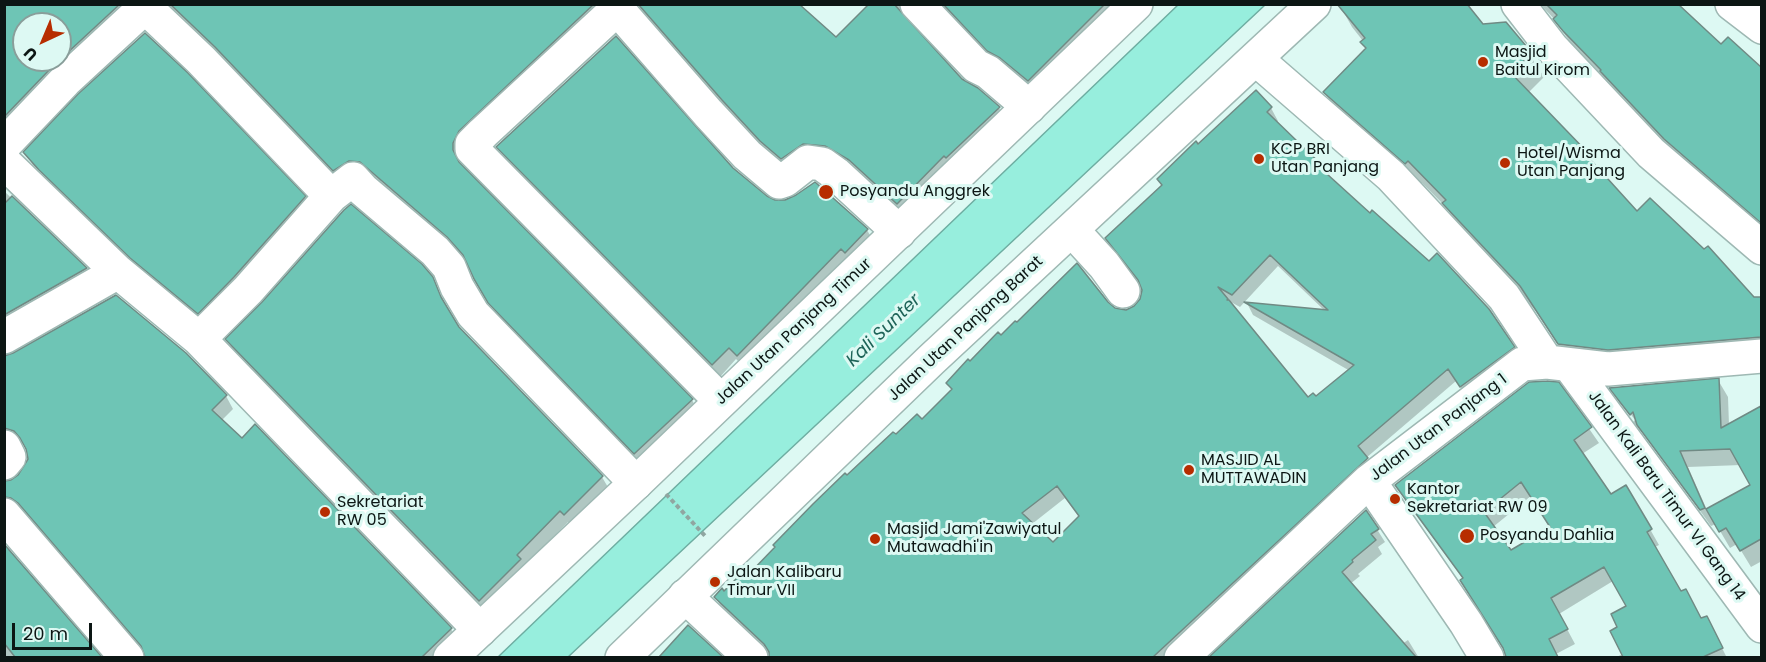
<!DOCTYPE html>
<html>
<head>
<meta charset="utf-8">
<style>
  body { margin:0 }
  #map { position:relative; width:1766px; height:662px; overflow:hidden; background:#ddf9f3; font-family:Poppins,sans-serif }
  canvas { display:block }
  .frame { position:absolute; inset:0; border:6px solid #0c1614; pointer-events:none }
  .north { position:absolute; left:12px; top:12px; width:60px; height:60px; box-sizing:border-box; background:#ddf9f3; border:2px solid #899e9a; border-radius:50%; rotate:224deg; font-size:16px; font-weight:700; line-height:24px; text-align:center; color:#0c1614 }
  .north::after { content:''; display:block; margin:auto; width:21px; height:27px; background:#b72d00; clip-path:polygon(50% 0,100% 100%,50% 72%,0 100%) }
  .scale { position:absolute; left:12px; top:623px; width:80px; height:27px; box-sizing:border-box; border:3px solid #0c1614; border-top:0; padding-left:8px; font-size:18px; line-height:21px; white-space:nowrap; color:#0c1614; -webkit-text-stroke:4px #ddf9f3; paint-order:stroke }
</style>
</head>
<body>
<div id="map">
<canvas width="1766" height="662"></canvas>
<div class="frame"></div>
<div class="north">U</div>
<div class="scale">20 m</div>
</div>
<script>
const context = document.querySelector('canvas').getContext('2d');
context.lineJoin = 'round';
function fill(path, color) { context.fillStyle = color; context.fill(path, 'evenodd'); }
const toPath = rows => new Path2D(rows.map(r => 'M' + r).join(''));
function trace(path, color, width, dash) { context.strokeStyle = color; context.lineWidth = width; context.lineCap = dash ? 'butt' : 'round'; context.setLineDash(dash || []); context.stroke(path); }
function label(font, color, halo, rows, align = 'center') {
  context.font = font + ' Poppins,sans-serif'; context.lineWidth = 6; context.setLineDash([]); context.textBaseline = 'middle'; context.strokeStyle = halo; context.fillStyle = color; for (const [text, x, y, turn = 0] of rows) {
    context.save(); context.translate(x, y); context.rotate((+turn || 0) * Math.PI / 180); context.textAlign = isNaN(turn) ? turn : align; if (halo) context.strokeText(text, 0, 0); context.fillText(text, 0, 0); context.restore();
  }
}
const water = toPath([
  [1179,4,1265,5,568,657,498,657,1179,4]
]);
const shadow = toPath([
  [4,4,135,4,4,137],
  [24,24,60,24,60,60,24,60],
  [165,4,606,4,460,157,460,163,692,400,699,413,642,466,497,316,469,264,456,250,368,174,341,183],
  [636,4,797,4,836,40,871,4,910,4,905,13,905,21,961,80,977,89,999,108,1006,121,905,216,858,173,789,171,769,154,731,113],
  [940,4,1127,4,1035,93,996,63],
  [1339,4,1483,26,1521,41,1544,77,1528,93,1589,156,1598,170,1637,213,1704,251,1707,248,1762,308,1762,352,1573,367,1535,310,1457,226,1447,208,1422,183,1419,186,1338,115,1325,92,1366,50,1362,42,1363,41,1352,27],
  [1540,4,1676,4,1721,46,1729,40,1762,70,1762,231,1676,158,1575,50,1556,21],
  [1271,108,1278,121,1276,123,1328,173,1332,180,1370,215,1488,310,1521,361,1469,399,1456,381,1366,458,1374,472,1175,657,771,658,771,655,723,610,716,598,747,578,847,477,896,436,922,421,952,391,948,383,1001,337,1107,303,1114,309,1126,311,1135,307,1141,300,1142,287,1114,251,1107,238,1163,186,1158,179,1198,147],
  [1278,266,1325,311,1247,303,1253,315,1350,371,1316,398,1308,399,1227,300,1240,307],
  [1065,498,1080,518,1053,544,1032,524],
  [498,147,732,169,766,198,867,230,874,242,744,367,736,359,720,377,505,159],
  [25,152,304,197,312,211,206,326,140,271,33,165],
  [4,191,86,269,93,281,4,332],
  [432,278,458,328,602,477,609,489,572,526,568,522,524,567,486,613,234,352,227,339],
  [4,357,226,396,233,409,221,421,451,629,458,641,441,658,147,658,147,654,27,516,18,510,4,511,4,483,10,482,19,476,29,460,27,449,23,444,13,441,4,442],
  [1718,380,1728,397,1729,425,1760,408,1762,393,1762,561,1751,567,1737,544,1730,548,1716,524,1711,526,1642,430,1640,431,1633,422,1635,420,1623,404,1620,404,1612,389],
  [1741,465,1752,486,1707,510,1688,467],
  [1558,384,1599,443,1582,454,1610,496,1626,487,1659,545,1655,547,1681,593,1701,620,1707,618,1727,658,1614,658,1623,654,1619,628,1628,607,1613,581,1559,614,1575,644,1556,654,1557,658,1507,658,1505,650,1464,580,1405,500,1396,485],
  [1531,496,1551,528,1511,552,1493,527],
  [1366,512,1385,542,1378,547,1382,554,1358,574,1360,576,1350,584,1402,644,1408,640,1419,658,1211,658],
  [4,547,100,658,4,658],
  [688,627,721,658,661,658]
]);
const building = toPath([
  [4,4,120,4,52,67,4,117,4,4],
  [24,24,60,24,60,60,24,60,24,24],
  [170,4,594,4,459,131,453,143,453,150,459,162,693,399,634,454,488,303,474,279,463,255,447,237,360,162,349,161,333,171,215,47,170,4],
  [638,4,799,4,836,37,869,4,894,4,962,79,978,88,1000,107,946,158,944,156,897,204,849,160,825,146,803,144,781,159,760,141,722,100,638,4],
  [943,4,1105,4,1028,81,1000,58,987,51,943,4],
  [1337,4,1467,4,1483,24,1506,22,1532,53,1511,73,1590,155,1588,157,1637,211,1650,198,1704,249,1708,246,1754,297,1761,297,1761,337,1608,350,1558,344,1520,286,1442,203,1446,200,1408,161,1405,164,1323,92,1366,48,1360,42,1365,38,1337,4],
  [1546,4,1678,4,1721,44,1728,37,1761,67,1761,223,1664,139,1600,71,1601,70,1563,31,1553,19,1557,15,1546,4],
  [145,33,188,73,306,196,234,277,198,314,130,258,39,170,23,152,78,94,145,33],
  [616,36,733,168,767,196,775,200,785,200,796,195,815,182,868,229,845,253,841,249,737,356,729,348,712,365,496,147,616,36],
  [1256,90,1272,107,1267,112,1329,172,1327,174,1370,213,1372,210,1429,261,1437,253,1489,309,1515,347,1460,387,1448,369,1358,446,1368,458,1153,657,769,657,769,652,764,644,714,597,722,588,724,591,743,572,747,576,775,547,773,545,813,504,845,473,847,475,893,432,896,434,917,414,922,419,952,389,946,383,968,359,970,361,998,332,1001,335,1015,321,1017,322,1077,263,1108,302,1115,308,1126,310,1134,306,1140,299,1142,290,1138,280,1105,238,1162,185,1157,179,1196,141,1198,144,1256,90],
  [1270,255,1328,310,1244,302,1354,365,1316,396,1313,393,1308,397,1229,300,1227,300,1228,299,1218,287,1232,295,1270,255],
  [1057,486,1079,516,1053,542,1022,513,1057,486],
  [12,196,87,268,4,315,4,204,12,196],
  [351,204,422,264,433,277,441,297,459,327,603,476,564,515,560,511,517,555,521,559,479,601,225,339,262,302,344,210,351,204],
  [116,295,186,353,227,395,212,410,242,438,255,424,452,628,422,657,145,657,141,646,18,503,11,498,4,497,4,481,11,480,18,475,28,459,26,449,20,438,14,431,4,428,4,356,13,353,116,295],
  [1719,378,1721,428,1761,406,1761,539,1740,551,1726,528,1719,532,1706,509,1750,485,1730,449,1680,451,1705,508,1700,510,1637,425,1633,412,1630,415,1609,388,1719,378],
  [1547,381,1559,382,1592,427,1574,440,1611,494,1626,485,1652,529,1647,532,1681,591,1686,589,1701,618,1707,616,1723,648,1703,657,1623,657,1610,631,1617,627,1611,614,1626,606,1604,567,1551,598,1568,629,1549,639,1558,657,1506,657,1503,648,1460,580,1463,578,1395,485,1529,382,1547,381],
  [1521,482,1550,527,1511,550,1484,512,1521,482],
  [1366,510,1379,529,1371,534,1376,540,1352,560,1353,562,1342,572,1416,657,1209,657,1366,510],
  [4,544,102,657,15,657,4,643,4,544],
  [688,625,723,657,659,657,688,625]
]);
const path = toPath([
  [666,494,706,537]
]);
const minor = toPath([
  [142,4,201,60,331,196,353,179,363,190,435,251,449,267,457,287,473,314,636,483],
  [613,4,708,113,747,155,779,182,785,180,808,162,822,164,836,174,899,232],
  [917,4,976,66,988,72,1029,107],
  [1518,4,1552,48,1651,153,1762,248],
  [1732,4,1762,27],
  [617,9,483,133,472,144,472,149,721,401],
  [1256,59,1391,176,1504,297,1547,362],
  [4,145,65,81,144,8],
  [4,162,118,272,199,339,480,630],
  [1072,230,1104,265,1123,291],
  [4,337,118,272],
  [199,339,248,290,331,196],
  [1570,366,1762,626],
  [4,447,9,457,4,463],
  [1369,481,1466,623,1487,658],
  [4,515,127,658],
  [685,596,751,658],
  [1181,658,1369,481,1522,364,1547,362,1608,369,1762,356]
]);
const major = toPath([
  [450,658,636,483,1136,4],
  [622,658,931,360,1314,4]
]);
const markers = [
  [1483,62,6,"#b72d00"],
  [1259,159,6,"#b72d00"],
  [1505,163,6,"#b72d00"],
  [826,192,8,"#b72d00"],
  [1189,470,6,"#b72d00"],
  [1395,499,6,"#b72d00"],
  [325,512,6,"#b72d00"],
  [1467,536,8,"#b72d00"],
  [875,539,6,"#b72d00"],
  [715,582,6,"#b72d00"]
];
const poiNames = [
  ["Masjid",1495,53],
  ["Baitul Kirom",1495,71],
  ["KCP BRI",1271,150],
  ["Utan Panjang",1271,168],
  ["Hotel/Wisma",1517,154],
  ["Utan Panjang",1517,172],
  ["Posyandu Anggrek",840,192],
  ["MASJID AL",1201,461],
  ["MUTTAWADIN",1201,479],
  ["Kantor",1407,490],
  ["Sekretariat RW 09",1407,508],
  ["Sekretariat",337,503],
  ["RW 05",337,521],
  ["Masjid Jami'Zawiyatul",887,530],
  ["Mutawadhi'in",887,548],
  ["Posyandu Dahlia",1480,536],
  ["Jalan Kalibaru",727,573],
  ["Timur VII",727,591]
];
const streetNames = [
  ["Jalan Utan Panjang Barat",966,329,-43],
  ["Jalan Utan Panjang Timur",794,332,-43],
  ["Jalan Utan Panjang 1",1439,428,-37],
  ["Jalan Kali Baru Timur VI Gang 14",1666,496,54]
];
const waterNames = [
  ["Kali Sunter",884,331,-44]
];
fill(water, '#97eedd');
trace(water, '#6dada1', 1.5);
fill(shadow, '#0003');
fill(building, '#6ec5b5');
trace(building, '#708a84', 1.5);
trace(minor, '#9eb8b3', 36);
trace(major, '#9eb8b3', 36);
trace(path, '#90a6a1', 4, [4.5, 3]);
trace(minor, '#fff', 33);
trace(major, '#fff', 33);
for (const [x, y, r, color] of markers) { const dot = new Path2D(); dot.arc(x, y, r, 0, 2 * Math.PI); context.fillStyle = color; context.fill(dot); trace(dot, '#ddf9f3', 2); }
label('16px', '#0c1614', '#ddf9f3', poiNames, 'left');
label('16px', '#0c1614', '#ddf9f3', streetNames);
label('italic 18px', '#1d6358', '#ddf9f3', waterNames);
</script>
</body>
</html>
